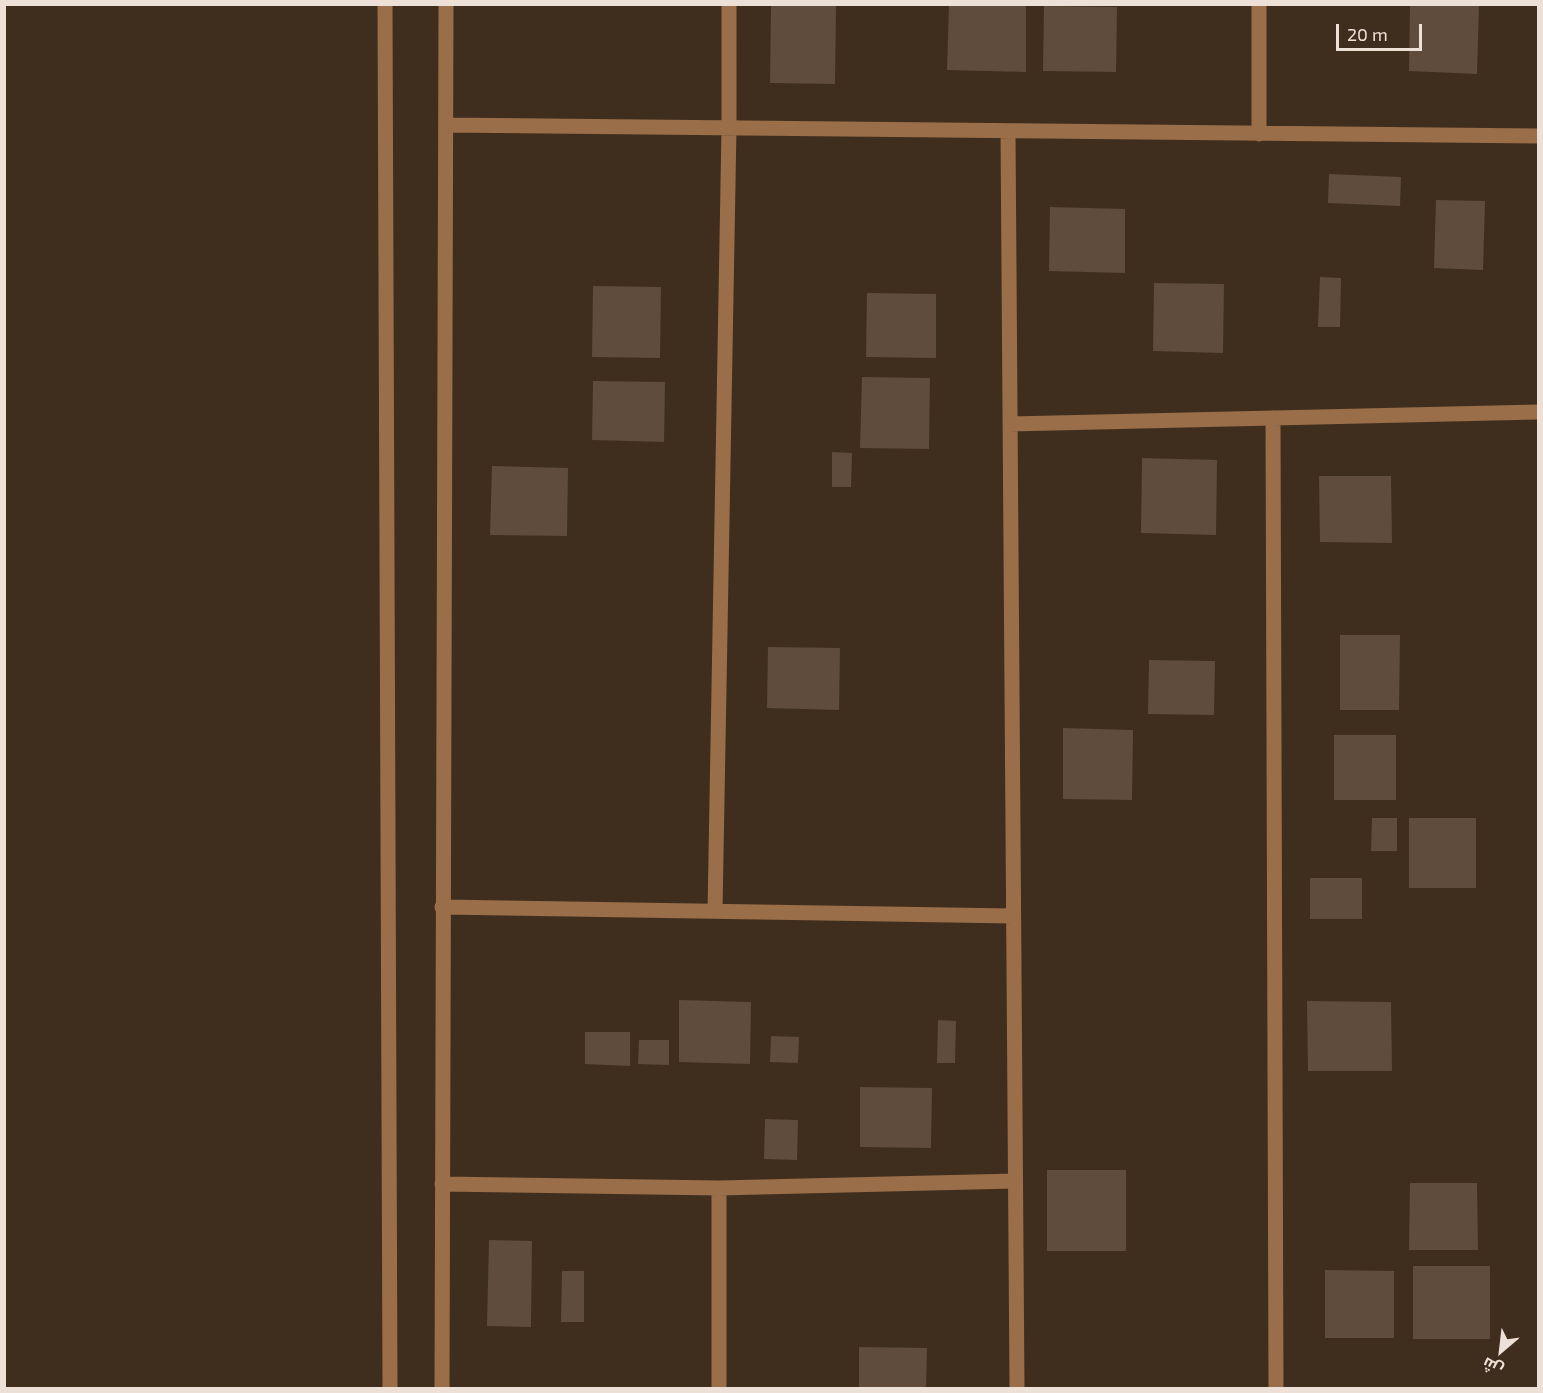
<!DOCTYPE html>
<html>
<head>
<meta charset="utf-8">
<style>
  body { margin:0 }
  #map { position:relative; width:1543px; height:1393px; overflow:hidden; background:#3f2d1e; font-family:"Exo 2",Cairo,sans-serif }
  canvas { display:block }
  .frame { position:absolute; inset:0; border:6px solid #ece0d7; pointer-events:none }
  .north { position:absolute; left:1471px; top:1321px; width:60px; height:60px; -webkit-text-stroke:4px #3f2d1e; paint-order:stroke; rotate:208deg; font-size:16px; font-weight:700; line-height:24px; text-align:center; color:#ece0d7 }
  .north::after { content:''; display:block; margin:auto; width:21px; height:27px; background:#ece0d7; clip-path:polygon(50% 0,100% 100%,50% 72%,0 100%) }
  .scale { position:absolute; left:1336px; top:24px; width:86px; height:27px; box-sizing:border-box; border:3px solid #ece0d7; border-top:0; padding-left:8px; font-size:18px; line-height:21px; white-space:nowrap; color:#ece0d7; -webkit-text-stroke:4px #3f2d1e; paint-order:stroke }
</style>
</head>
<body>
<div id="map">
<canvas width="1543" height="1393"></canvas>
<div class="frame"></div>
<div class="north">ش</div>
<div class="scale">20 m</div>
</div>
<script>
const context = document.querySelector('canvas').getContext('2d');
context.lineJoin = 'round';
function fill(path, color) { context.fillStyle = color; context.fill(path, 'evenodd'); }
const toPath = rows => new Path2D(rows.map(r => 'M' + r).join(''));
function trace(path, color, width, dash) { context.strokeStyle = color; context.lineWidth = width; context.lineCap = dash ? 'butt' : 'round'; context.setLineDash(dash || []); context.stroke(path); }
const building = toPath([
  [771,4,836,5,835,84,770,83],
  [949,4,1026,4,1026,72,947,70],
  [1410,4,1479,5,1477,74,1409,71],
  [1044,6,1117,7,1116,72,1043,71],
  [1329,174,1401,177,1400,206,1328,203],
  [1436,200,1485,201,1483,270,1434,268],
  [1050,207,1125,209,1125,273,1049,271],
  [1320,277,1341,278,1340,327,1318,327],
  [1154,283,1224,284,1223,353,1153,351],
  [593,286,661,287,660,358,592,357],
  [867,293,936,294,936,358,866,357],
  [862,377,930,378,929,449,860,448],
  [593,381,665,382,664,442,592,440],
  [832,452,852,453,851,487,832,487],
  [1142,458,1217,460,1216,535,1141,533],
  [492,466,568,468,567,536,490,535],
  [1319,476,1391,476,1392,543,1320,542],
  [1340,635,1400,635,1399,710,1340,710],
  [768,647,840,648,839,710,767,708],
  [1149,660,1215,661,1214,715,1148,714],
  [1063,728,1133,730,1132,800,1063,799],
  [1334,735,1396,735,1396,800,1334,800],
  [1372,818,1397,818,1397,851,1371,851],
  [1409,818,1476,818,1476,888,1409,888],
  [1310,878,1362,878,1362,919,1310,919],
  [679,1000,751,1002,750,1064,679,1062],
  [1307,1001,1391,1002,1392,1071,1308,1071],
  [938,1020,956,1021,955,1063,937,1063],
  [585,1032,630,1032,630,1066,585,1064],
  [771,1036,799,1037,798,1063,770,1062],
  [639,1040,669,1040,669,1065,638,1064],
  [860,1087,932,1088,931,1148,860,1147],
  [765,1119,798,1120,797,1160,764,1159],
  [1047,1170,1126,1170,1126,1251,1047,1251],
  [1410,1183,1477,1183,1478,1250,1409,1250],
  [489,1240,532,1241,531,1327,487,1326],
  [1413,1266,1490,1266,1490,1339,1413,1339],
  [1325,1270,1394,1271,1394,1338,1325,1338],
  [562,1271,584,1271,584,1322,561,1322],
  [859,1347,927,1348,926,1388,859,1388]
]);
const minor = toPath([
  [385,4,390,1388],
  [446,125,1538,136],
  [1008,131,1017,1388],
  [1259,134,1259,4],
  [1273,418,1276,1388],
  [1010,424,1538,412],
  [442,907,1013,916],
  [715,911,729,128,729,4],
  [442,1184,719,1188,719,1388],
  [719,1188,1015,1181],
  [442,1388,446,4]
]);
fill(building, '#5f4c3c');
trace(minor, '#996e49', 15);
</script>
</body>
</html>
